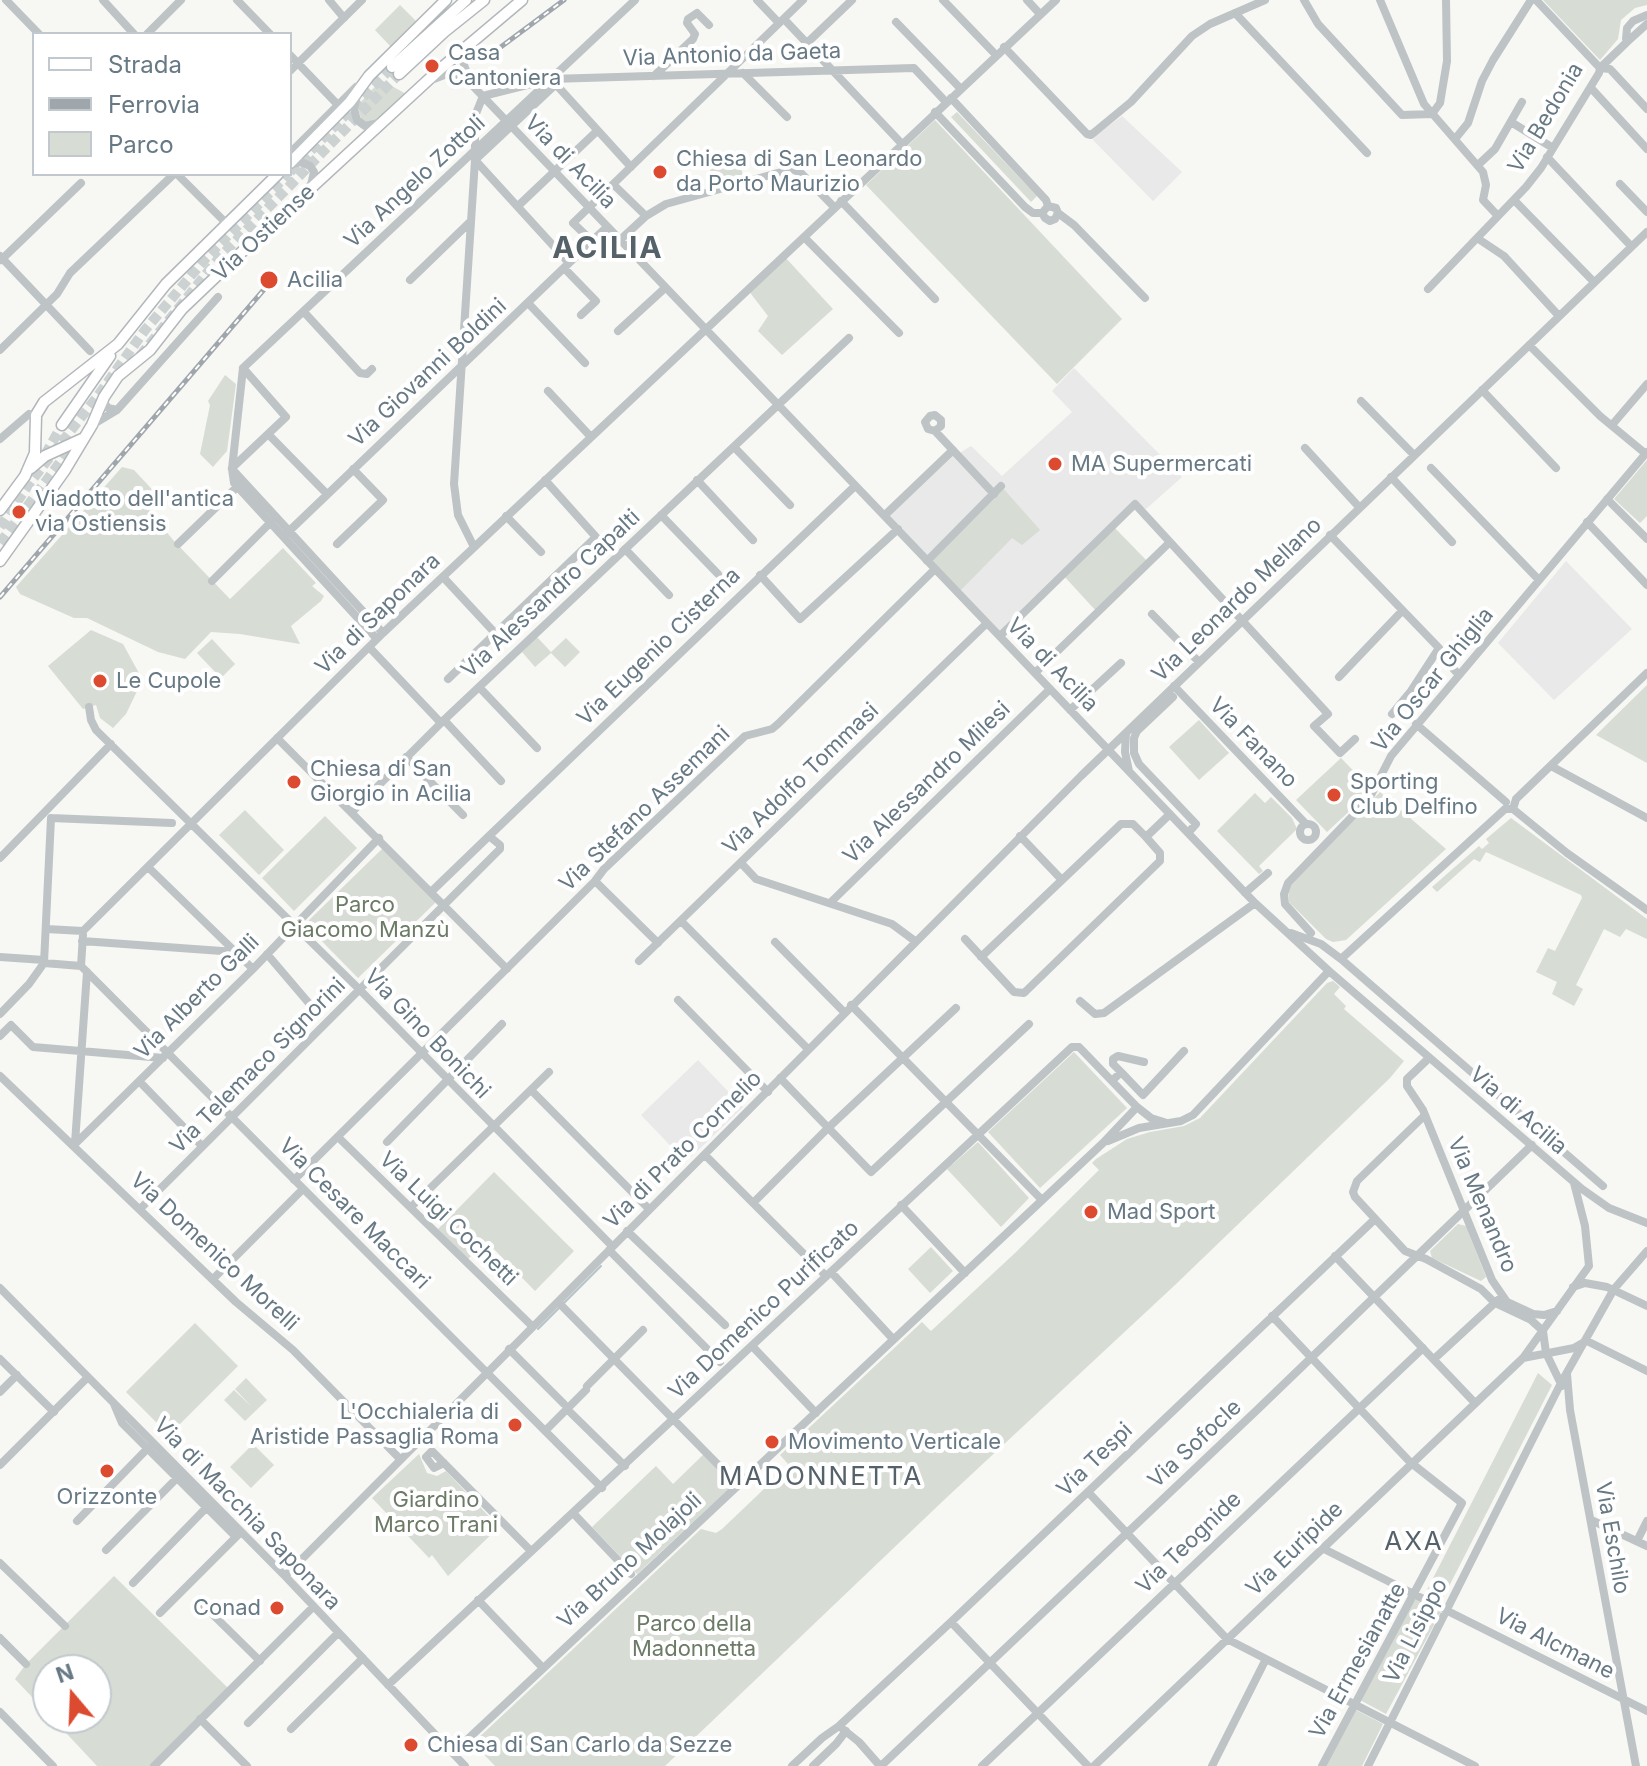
<!DOCTYPE html>
<html>
<head>
<meta charset="utf-8">
<style>
  body { margin:0 }
  #map { position:relative; width:1647px; height:1766px; overflow:hidden; background:#f7f7f4; font-family:Inter,sans-serif }
  canvas { display:block }
  .legend { position:absolute; left:32px; top:32px; width:260px; height:144px; box-sizing:border-box; background:#fff; border:2px solid #c2c9ce; margin:0; padding:10px 14px; list-style:none; font-size:24px; color:#677984 }
  .legend li { display:flex; align-items:center; gap:16px; height:40px }
  .legend b { width:40px; border:2px solid #c2c9ce }
  .north { position:absolute; left:32px; top:1654px; width:80px; height:80px; box-sizing:border-box; background:#fff; border:2px solid #c2c9ce; border-radius:50%; rotate:341deg; font-size:22px; font-weight:700; line-height:32px; text-align:center; color:#677984 }
  .north::after { content:''; display:block; margin:auto; width:28px; height:36px; background:#dc4b30; clip-path:polygon(50% 0,100% 100%,50% 72%,0 100%) }
</style>
</head>
<body>
<div id="map">
<canvas width="1647" height="1766"></canvas>
<ul class="legend">
<li><b style="height:10px;background:#fff"></b>Strada</li>
<li><b style="height:10px;background:#a0a7ac"></b>Ferrovia</li>
<li><b style="height:22px;background:#d7dcd4"></b>Parco</li>
</ul>
<div class="north">N</div>
</div>
<script>
const context = document.querySelector('canvas').getContext('2d');
context.lineJoin = 'round';
function fill(path, color) { context.fillStyle = color; context.fill(path, 'evenodd'); }
const toPath = rows => new Path2D(rows.map(r => 'M' + r).join(''));
function trace(path, color, width, dash) { context.strokeStyle = color; context.lineWidth = width; context.lineCap = dash ? 'butt' : 'round'; context.setLineDash(dash || []); context.stroke(path); }
function label(font, color, halo, rows, align = 'center') {
  context.font = font + ' Inter,sans-serif'; context.lineWidth = 8; context.setLineDash([]); context.textBaseline = 'middle'; context.strokeStyle = halo; context.fillStyle = color; for (const [text, x, y, turn = 0] of rows) {
    context.save(); context.translate(x, y); context.rotate((+turn || 0) * Math.PI / 180); context.textAlign = isNaN(turn) ? turn : align; if (halo) context.strokeText(text, 0, 0); context.fillText(text, 0, 0); context.restore();
  }
}
const built = toPath([
  [1122,116,1182,172,1153,201,1093,140,1096,135],
  [1074,368,1182,477,1146,509,1134,505,1000,636,885,515,953,450,958,454,971,446,1002,476,1072,412,1052,391],
  [1566,561,1632,629,1554,700,1498,643],
  [698,1060,743,1107,686,1162,641,1115]
]);
const green = toPath([
  [1543,0,1647,0,1647,5,1635,8,1621,20,1618,39,1600,60],
  [400,5,417,22,391,47,375,30],
  [381,80,408,95,380,119,371,123,362,121,358,109,359,104],
  [957,112,1037,196,1031,202,951,117],
  [935,120,1122,319,1057,384,866,185],
  [737,156,744,178,715,186,708,164],
  [784,256,833,309,782,355,758,331,768,316,748,290],
  [225,375,236,384,227,451,213,467,200,454,210,405,208,401],
  [1647,460,1647,516,1640,523,1614,499],
  [122,467,134,470,161,499,149,511,174,541,230,599,283,548,316,583,312,586,324,596,321,601,291,626,300,644,240,634,211,632,185,659,158,652,87,618,74,618,20,594,16,587],
  [1001,486,1040,530,1022,545,1012,538,958,593,926,562],
  [1113,526,1148,562,1097,612,1063,575],
  [91,630,123,644,140,675,139,687,126,714,113,728,100,718,96,705,83,709,48,666],
  [537,637,551,652,566,638,580,652,565,667,551,653,535,667,522,652],
  [212,639,235,664,221,678,197,653],
  [1647,685,1647,763,1596,735],
  [1199,720,1229,753,1199,780,1169,747],
  [1341,758,1372,790,1327,832,1296,800],
  [1380,792,1446,849,1346,940,1333,942,1326,939,1289,902,1288,889],
  [1255,793,1265,803,1271,797,1292,818,1297,829,1259,866,1263,871,1259,874,1217,831],
  [245,810,284,850,259,875,219,835],
  [325,816,357,848,294,911,262,878],
  [1511,818,1647,919,1647,939,1626,929,1620,937,1604,929,1576,985,1583,989,1574,1006,1552,994,1557,982,1536,972,1548,948,1555,951,1582,898,1581,895,1486,852,1480,862,1474,859,1437,892,1432,887,1479,846,1482,849,1489,843,1486,839],
  [383,848,436,902,358,978,305,924],
  [1333,981,1340,987,1334,994,1346,1006,1344,1009,1404,1061,1390,1078,1175,1285,944,1500,665,1766,495,1766,473,1743,701,1529,716,1533,722,1529,785,1469,788,1464,780,1455,922,1322,931,1331,1015,1253,1099,1170,1092,1163,1096,1159,1127,1139,1150,1132,1184,1126,1200,1118,1327,983],
  [1074,1052,1127,1108,1040,1188,988,1132],
  [978,1142,1029,1198,1001,1227,947,1169],
  [494,1172,574,1251,535,1291,486,1241,468,1259,438,1229],
  [1458,1224,1466,1226,1486,1277,1481,1281,1432,1258,1430,1251],
  [931,1247,953,1271,930,1293,908,1269],
  [195,1323,238,1366,169,1435,126,1392],
  [1538,1373,1552,1385,1443,1598,1427,1590],
  [246,1378,267,1400,245,1421,224,1400,234,1390,252,1407,235,1389],
  [253,1444,274,1465,251,1488,230,1467],
  [419,1454,427,1473,437,1476,446,1471,499,1527,448,1576,432,1555,429,1558,372,1498],
  [704,1454,733,1485,637,1574,592,1527,656,1466,673,1484],
  [114,1576,230,1690,154,1766,97,1766,52,1718,96,1718,96,1670,48,1670,48,1714,15,1679,26,1664],
  [1415,1598,1441,1612,1386,1714,1360,1700],
  [1354,1709,1383,1724,1362,1766,1325,1766]
]);
const stream = toPath([
  [564,1303,601,1266],
  [538,1329,560,1307]
]);
const majorTunnel = toPath([
  [290,172,392,67],
  [140,356,219,258,399,74],
  [45,455,62,425],
  [0,527,29,484,97,397,145,330,206,258,288,174],
  [0,543,75,442]
]);
const minor = toPath([
  [6,0,39,34],
  [103,0,134,34],
  [237,0,270,34],
  [329,0,344,18],
  [757,0,779,23],
  [943,0,996,55],
  [1027,0,1040,14],
  [1304,0,1318,24,1402,115,1432,114,1440,103,1447,61,1446,0],
  [1380,0,1424,104,1483,172,1486,185,1483,200,1498,216],
  [1235,13,1367,153],
  [1647,15,1633,21,1627,28,1626,39,1628,41,1647,24],
  [784,19,902,144],
  [896,22,960,88],
  [147,34,181,0],
  [807,43,852,0],
  [1004,47,1087,134,1091,135,1131,102,1192,36,1210,24,1265,0],
  [469,48,462,59,469,79],
  [290,55,338,105],
  [1601,67,1628,41],
  [1600,68,1610,69,1647,109],
  [290,71,362,0],
  [743,73,787,117],
  [654,76,693,39,695,34,687,23,688,19,697,13,709,25],
  [434,79,452,72,471,84,1255,903,1329,971,1582,1189,1609,1208,1647,1223],
  [551,79,631,167],
  [1591,88,1647,149],
  [357,95,354,109,357,120,365,126,379,123],
  [951,98,1046,200,1048,206],
  [935,112,1025,207,1033,213,1042,213],
  [1511,122,1553,148],
  [1455,139,1468,123,1482,81,1493,60,1531,0],
  [290,153,356,87],
  [1547,157,1631,246],
  [475,160,569,263],
  [475,160,555,85],
  [290,165,301,162,310,166,314,172,311,185],
  [1478,165,1495,149,1522,102],
  [177,174,226,223],
  [1620,184,1647,212],
  [614,185,646,216,620,240],
  [1514,200,1594,282],
  [841,201,935,299],
  [518,206,597,131],
  [1058,213,1055,219,1050,221,1045,218,1042,213,1048,206,1056,208,1058,213,1074,225,1145,298],
  [646,216,666,204,792,169,801,173,835,208],
  [607,227,592,241,573,223,803,0],
  [804,237,899,333],
  [1477,238,1504,256,1559,316],
  [0,256,90,351],
  [1,260,81,183],
  [564,268,596,301,581,315],
  [410,280,470,222],
  [1428,289,1526,187,1541,168,1599,73,1600,68,1536,0],
  [528,303,585,363],
  [304,312,360,373,367,374,372,369],
  [618,331,665,288],
  [1529,345,1600,416,1646,454],
  [0,350,57,294,70,273,174,174],
  [243,368,635,0],
  [243,368,232,469,234,483,377,639],
  [1482,390,1556,468],
  [548,391,591,437],
  [1361,401,1414,455],
  [117,410,218,297],
  [92,425,117,410,108,408,102,400],
  [1612,425,1647,384],
  [935,431,941,426,941,420,935,415,930,416,925,422,928,429,935,431,994,494],
  [269,435,327,494],
  [0,439,29,414],
  [734,447,790,505],
  [1305,448,1359,507],
  [232,468,286,417,243,368],
  [1431,468,1539,580],
  [232,469,383,633],
  [1391,477,1452,542],
  [697,480,753,540],
  [1607,499,1647,539],
  [661,515,718,574],
  [885,515,953,450],
  [506,516,541,552],
  [1587,522,1647,585],
  [1330,535,1439,648,1411,691,1392,714],
  [284,536,592,241],
  [178,544,237,487],
  [337,544,383,500,353,469],
  [474,547,458,515,454,484,475,160,475,116,483,96,551,79,914,68,946,102],
  [625,549,669,595],
  [927,561,1001,486],
  [760,575,800,619,898,529],
  [443,577,495,633],
  [212,581,271,522],
  [1152,614,1199,662],
  [1000,636,1135,504,1328,714,1314,726,1340,753,1355,739],
  [369,647,441,723],
  [1437,651,1459,675],
  [1035,673,1170,542],
  [1339,677,1402,611],
  [448,679,596,537,545,480],
  [1174,686,1306,824],
  [479,687,537,748],
  [1173,697,1137,731,1134,738,1134,753,1139,764,1196,824,1188,833],
  [89,707,91,720,96,730,360,990,612,1246],
  [1070,710,1121,663],
  [444,720,501,781],
  [1416,724,1506,802],
  [1126,733,1125,752,1129,771],
  [277,738,507,969],
  [406,757,463,815],
  [1551,766,1647,818],
  [1513,809,1567,853,1647,910],
  [352,812,444,720,849,338],
  [51,818,172,823],
  '1300 832a8 8 0 1 1 16 0a8 8 0 1 1-16 0Z',
  [489,836,855,486],
  [1020,836,1062,880],
  [0,858,111,744],
  [741,863,756,879,892,924,915,941],
  [148,867,253,969],
  [595,881,658,943],
  [1245,893,1268,873],
  [830,903,1050,689],
  [681,921,808,1049],
  [46,929,83,931],
  [83,931,383,633,1056,0],
  [1291,933,1321,944,1341,959,1603,1186],
  [1311,933,1285,904,1284,894,1288,883,1369,799,1391,756,1647,452],
  [965,939,1014,992,1024,993,1160,861,1160,853,1146,837],
  [82,941,236,952],
  [775,942,844,1012],
  [267,954,313,1008],
  [0,957,44,960],
  [981,957,1121,824,1133,824,1146,837,1170,814],
  [1341,959,1505,809,1513,809,1516,799,1647,673],
  [639,961,987,623],
  [44,963,81,966,83,935],
  [81,966,602,1488],
  [678,1000,768,1092],
  [1080,1001,1095,1014,1104,1013,1255,903],
  [851,1005,1042,1200],
  [0,1014,29,984,44,963,51,818],
  [0,1036,11,1025,33,1047,163,1058],
  [1429,1058,1407,1079,1407,1086,1423,1110,1492,1280,1507,1302,1533,1314,1544,1315,1557,1311],
  [1121,1072,1113,1064,1113,1059,1118,1056,1144,1062],
  [0,1076,236,1302,293,1350,400,1459],
  [780,1078,871,1172,1029,1024],
  [139,1081,202,1146],
  [1112,1081,1121,1072,1143,1095,1184,1051],
  [531,1090,649,1209],
  [1425,1115,1357,1181,1353,1192,1355,1197,1405,1251,1426,1259,1481,1289,1495,1303,1531,1320,1543,1331],
  [339,1138,532,1326],
  [1108,1141,1139,1128,1181,1121,1193,1115,1329,971],
  [387,1142,502,1024],
  [75,1143,87,972],
  [73,1146,253,969,379,838],
  [705,1155,826,1276],
  [294,1180,595,881,604,869,745,736,772,729,778,724,935,569],
  [753,1203,828,1128,956,1008],
  [901,1205,965,1273],
  [411,1207,549,1072],
  [140,1209,500,849,500,845,489,836,431,892],
  [627,1231,725,1325],
  [609,1250,720,1362],
  [1335,1256,1475,1403],
  [831,1272,893,1339],
  [213,1279,303,1189],
  [1573,1287,1585,1283,1607,1287,1647,1306],
  [0,1288,285,1576,465,1766],
  [558,1302,738,1485],
  [1272,1316,1410,1462,1462,1503,1322,1766],
  [1543,1331,1546,1353,1562,1386],
  [1587,1341,1647,1371],
  [752,1346,816,1413],
  [509,1349,564,1404],
  [1523,1358,1574,1348,1586,1341],
  [0,1359,54,1412],
  [1434,1359,1498,1300],
  [1567,1374,1570,1410,1636,1766],
  [587,1386,643,1330],
  [0,1392,17,1375],
  [114,1404,122,1423,236,1537],
  [570,1412,625,1466],
  [545,1431,586,1390],
  [444,1463,434,1468,426,1457,432,1451,531,1551],
  [0,1465,88,1377],
  [1088,1492,1227,1639,1475,1766],
  [573,1513,631,1574],
  [1591,1520,1647,1546],
  [77,1521,148,1448],
  [1637,1541,1647,1521],
  [1322,1548,1647,1711],
  [106,1550,177,1478],
  [0,1563,65,1626],
  [285,1576,1081,776,1647,232],
  [133,1583,207,1507],
  [478,1600,542,1667],
  [199,1601,260,1661],
  [160,1613,238,1535],
  [951,1622,1088,1766],
  [0,1638,26,1664],
  [388,1685,1072,1047,1079,1047,1137,1107,1151,1118,1167,1123],
  [0,1712,53,1766],
  [200,1719,247,1766],
  [248,1723,338,1633],
  [839,1726,859,1742,880,1766],
  [291,1729,363,1658],
  [453,1753,1103,1143,1137,1107],
  [154,1766,313,1607],
  [792,1766,822,1738,839,1726,951,1622,1375,1219],
  [813,1766,836,1744,846,1731],
  [881,1766,1257,1410,1532,1145],
  [982,1766,1423,1348],
  [1094,1766,1523,1358,1589,1266,1585,1226,1574,1183],
  [1212,1766,1266,1659],
  [1368,1766,1561,1383,1614,1289,1647,1251]
]);
const major = toPath([
  [392,67,466,0],
  [399,74,444,32,484,0],
  [290,163,350,102,369,76,446,0],
  [62,425,110,356],
  [31,468,45,456,82,439],
  [0,510,25,476,35,453,36,415,44,402,118,344,166,284,278,174],
  [0,561,65,470,92,425,104,397,118,376,150,350,182,309,247,247,439,70,522,0]
]);
const rail = toPath([
  [486,58,564,0],
  [0,597,267,286]
]);
const markers = [
  [432,66,8,"#dc4b30"],
  [660,172,8,"#dc4b30"],
  [269,280,10,"#dc4b30"],
  [1055,464,8,"#dc4b30"],
  [19,512,8,"#dc4b30"],
  [100,681,8,"#dc4b30"],
  [294,782,8,"#dc4b30"],
  [1334,795,8,"#dc4b30"],
  [1091,1212,8,"#dc4b30"],
  [515,1425,8,"#dc4b30"],
  [772,1442,8,"#dc4b30"],
  [107,1471,8,"#dc4b30"],
  [277,1608,8,"#dc4b30"],
  [411,1745,8,"#dc4b30"]
];
const poiNames = [
  ["Casa",448,53],
  ["Cantoniera",448,78],
  ["Chiesa di San Leonardo",676,159],
  ["da Porto Maurizio",676,184],
  ["Acilia",287,280],
  ["MA Supermercati",1071,464],
  ["Viadotto dell'antica",35,499],
  ["via Ostiensis",35,524],
  ["Le Cupole",116,681],
  ["Chiesa di San",310,769],
  ["Giorgio in Acilia",310,794],
  ["Sporting",1350,782],
  ["Club Delfino",1350,807],
  ["Mad Sport",1107,1212],
  ["L'Occhialeria di",499,1412,"right"],
  ["Aristide Passaglia Roma",499,1437,"right"],
  ["Movimento Verticale",788,1442],
  ["Orizzonte",107,1497,"center"],
  ["Conad",261,1608,"right"],
  ["Chiesa di San Carlo da Sezze",427,1745]
];
const streetNames = [
  ["Via Antonio da Gaeta",732,55,-2],
  ["Via Bedonia",1546,118,-59],
  ["Via di Acilia",570,162,46],
  ["Via Angelo Zottoli",415,182,-43],
  ["Via Ostiense",264,233,-43],
  ["Via Giovanni Boldini",428,373,-43],
  ["Via Alessandro Capalti",551,594,-43],
  ["Via Leonardo Mellano",1237,600,-44],
  ["Via di Saponara",378,614,-44],
  ["Via Eugenio Cisterna",659,647,-44],
  ["Via di Acilia",1052,665,46],
  ["Via Oscar Ghiglia",1433,680,-51],
  ["Via Fanano",1253,743,46],
  ["Via Adolfo Tommasi",801,779,-44],
  ["Via Alessandro Milesi",927,783,-44],
  ["Via Stefano Assemani",645,809,-44],
  ["Via Alberto Galli",197,997,-45],
  ["Via Gino Bonichi",427,1034,46],
  ["Via Telemaco Signorini",258,1066,-45],
  ["Via di Acilia",1518,1111,41],
  ["Via di Prato Cornelio",683,1150,-45],
  ["Via Menandro",1482,1205,67],
  ["Via Cesare Maccari",354,1214,45],
  ["Via Luigi Cochetti",448,1219,44],
  ["Via Domenico Morelli",214,1252,43],
  ["Via Domenico Purificato",764,1310,-43],
  ["Via Sofocle",1195,1444,-43],
  ["Via Tespi",1095,1460,-44],
  ["Via di Macchia Saponara",247,1514,46],
  ["Via Eschilo",1612,1538,80],
  ["Via Teognide",1189,1543,-44],
  ["Via Euripide",1295,1549,-44],
  ["Via Bruno Molajoli",630,1561,-43],
  ["Via Lisippo",1416,1631,-63],
  ["Via Alcmane",1555,1644,27],
  ["Via Ermesianatte",1358,1661,-61]
];
const parkNames = [
  ["Parco",365,905],
  ["Giacomo Manzù",365,930],
  ["Giardino",436,1500],
  ["Marco Trani",436,1525],
  ["Parco della",694,1624],
  ["Madonnetta",694,1649]
];
const quarterNames = [
  ["MADONNETTA",821,1477],
  ["AXA",1414,1542]
];
const districtNames = [
  ["ACILIA",608,249]
];
fill(built, '#e8e9e8');
fill(green, '#d7dcd4');
trace(stream, '#b6c3c7', 2);
trace(majorTunnel, '#ccd1d2', 10, [10, 5]);
trace(major, '#b2b7bb', 13);
trace(minor, '#bec3c6', 8);
trace(major, '#fff', 10);
trace(rail, '#a0a7ac', 5);
trace(rail, '#fff', 2, [6]);
for (const [x, y, r, color] of markers) { const dot = new Path2D(); dot.arc(x, y, r, 0, 2 * Math.PI); context.fillStyle = color; context.fill(dot); trace(dot, '#fff', 3); }
label('22px', '#677984', '#fff', poiNames, 'left');
label('22px', '#677984', '#fff', streetNames);
label('22px', '#6c7b66', '#fff', parkNames);
context.letterSpacing = '2px';
label('26px', '#556269', '#fff', quarterNames);
context.letterSpacing = '0px';
context.letterSpacing = '2px';
label('bold 30px', '#556269', '#fff', districtNames);
context.letterSpacing = '0px';
</script>
</body>
</html>
